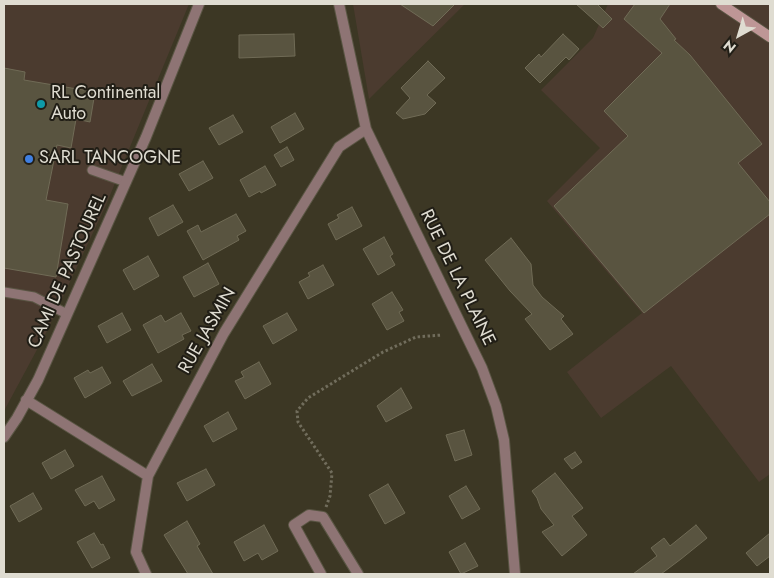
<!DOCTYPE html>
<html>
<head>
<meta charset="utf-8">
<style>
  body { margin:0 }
  #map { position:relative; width:774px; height:578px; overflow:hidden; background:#3c3724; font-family:Jost,sans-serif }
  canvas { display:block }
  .frame { position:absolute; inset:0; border:5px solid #dfdcd1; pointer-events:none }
  .north { position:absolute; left:714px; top:10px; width:50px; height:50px; -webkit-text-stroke:4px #211e16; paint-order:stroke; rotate:219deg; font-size:14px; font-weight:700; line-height:20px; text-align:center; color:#dfdcd1 }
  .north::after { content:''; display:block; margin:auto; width:18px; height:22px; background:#dfdcd1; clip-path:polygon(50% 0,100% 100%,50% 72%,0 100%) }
</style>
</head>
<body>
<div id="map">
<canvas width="774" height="578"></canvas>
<div class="frame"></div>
<div class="north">N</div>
</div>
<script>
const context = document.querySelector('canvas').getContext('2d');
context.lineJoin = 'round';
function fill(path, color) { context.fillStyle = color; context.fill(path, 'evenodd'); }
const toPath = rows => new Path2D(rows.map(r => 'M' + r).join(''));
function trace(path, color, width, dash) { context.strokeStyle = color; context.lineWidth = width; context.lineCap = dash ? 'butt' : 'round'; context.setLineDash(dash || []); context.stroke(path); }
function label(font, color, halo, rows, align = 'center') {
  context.font = font + ' Jost,sans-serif'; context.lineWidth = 4; context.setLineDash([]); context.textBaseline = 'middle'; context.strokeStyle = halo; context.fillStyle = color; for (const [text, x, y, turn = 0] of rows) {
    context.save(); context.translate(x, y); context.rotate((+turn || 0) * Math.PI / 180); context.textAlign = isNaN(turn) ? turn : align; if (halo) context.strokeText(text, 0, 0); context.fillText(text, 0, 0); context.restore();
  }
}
const commercial = toPath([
  [4,4,189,4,106,205,47,331,4,411],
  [353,4,465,4,369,99],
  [608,4,770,4,770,474,759,482,671,366,601,418,567,372,642,313,547,201,600,148,541,90,593,38]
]);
const building = toPath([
  [400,4,455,4,433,26,400,4],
  [576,4,597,4,612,19,603,28,576,4],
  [635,4,670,4,660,19,676,39,674,40,690,55,762,144,738,163,770,202,770,214,644,313,554,206,628,136,604,111,662,53,624,19,635,4],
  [294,34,295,56,239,58,239,35,294,34],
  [563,34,579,49,569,60,566,57,540,83,525,68,539,54,541,57,563,34],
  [428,61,445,78,427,95,436,103,425,114,403,119,396,113,410,98,401,88,428,61],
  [4,68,25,72,24,80,95,92,90,122,76,119,71,148,57,145,46,200,68,204,56,277,4,268,4,68],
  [295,113,304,129,280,143,271,127,295,113],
  [233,115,243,132,219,145,209,128,233,115],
  [287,147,294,160,281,167,274,155,287,147],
  [203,161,213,178,189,191,179,174,203,161],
  [265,166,276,185,261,193,260,191,249,197,240,180,265,166],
  [173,205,183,222,158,236,149,218,173,205],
  [352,207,362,226,336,240,328,224,339,218,337,215,352,207],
  [236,214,246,231,237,236,239,240,203,260,187,231,198,225,201,232,236,214],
  [384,237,393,254,390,256,395,265,378,275,363,249,384,237],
  [511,238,531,264,533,285,542,297,564,316,561,319,573,334,550,350,525,319,532,314,510,291,485,260,511,238],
  [148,256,159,276,134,290,123,270,148,256],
  [208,263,219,284,194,297,183,277,208,263],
  [323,265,334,285,308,299,299,282,310,276,308,273,323,265],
  [392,292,403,310,399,312,404,321,387,330,372,304,392,292],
  [122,313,131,330,107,343,98,326,122,313],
  [181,313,191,331,182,335,184,339,158,353,143,325,161,315,165,322,181,313],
  [287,313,297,330,273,344,263,326,287,313],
  [259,362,271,384,245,399,235,381,244,377,241,372,259,362],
  [152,364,162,381,132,396,123,381,152,364],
  [102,367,111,383,85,398,74,378,88,370,90,373,102,367],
  [401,388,412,408,386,422,377,406,401,388],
  [228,412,237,429,213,442,204,426,228,412],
  [464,430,472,455,455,461,446,435,464,430],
  [65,450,74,466,51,479,42,463,65,450],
  [575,452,582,462,572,469,564,459,575,452],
  [206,469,215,485,187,501,177,483,206,469],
  [555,473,583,508,572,516,587,535,562,556,542,532,554,525,541,509,537,498,532,491,555,473],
  [102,476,115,500,99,509,94,501,85,506,75,490,102,476],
  [388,484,405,513,385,524,369,495,388,484],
  [466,486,480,509,462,519,449,496,466,486],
  [33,493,42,509,19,522,10,506,33,493],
  [187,521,200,544,197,546,213,574,188,574,164,535,187,521],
  [264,525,278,551,262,560,258,553,244,561,234,542,264,525],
  [696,525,707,538,681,559,661,574,633,574,657,556,651,548,664,538,670,546,696,525],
  [94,533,101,545,103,544,110,558,92,568,77,542,94,533],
  [770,533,770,556,757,566,746,553,770,533],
  [465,543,478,566,461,574,449,552,465,543]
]);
const path = toPath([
  [326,507,330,496,332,473,298,422,297,411,308,398,383,352,416,337,442,335]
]);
const service = toPath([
  [92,170,126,182],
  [4,292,34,297,67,314]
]);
const minor = toPath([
  [339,4,366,129,482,368,496,406,504,440,515,574],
  [26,400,148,476],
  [4,437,17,418,38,380,146,137,199,4],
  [146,574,136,552,148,476,224,333,339,147,366,129],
  [321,574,294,525,309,515,323,517,358,574]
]);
const secondary = toPath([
  [721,4,770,37]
]);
const markers = [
  [41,104,5,"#0f9aa8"],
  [29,159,5,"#3f7fe0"]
];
const poiNames = [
  ["RL Continental",51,94],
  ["Auto",51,115],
  ["SARL TANCOGNE",39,159]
];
const streetNames = [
  ["CAMI DE PASTOUREL",68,271,-66],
  ["RUE DE LA PLAINE",457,278,64],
  ["RUE JASMIN",208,331,-60]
];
fill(commercial, '#4b3b2f');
fill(building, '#595440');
trace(building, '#706b56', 1);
trace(service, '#595543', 11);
trace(minor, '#595543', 12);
trace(secondary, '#595543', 12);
trace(path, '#716d5c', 3, [2.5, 2.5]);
trace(service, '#8e7474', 9);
trace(minor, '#8e7474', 10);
trace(secondary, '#be9696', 10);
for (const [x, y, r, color] of markers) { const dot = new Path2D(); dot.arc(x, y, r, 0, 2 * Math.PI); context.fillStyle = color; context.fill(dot); trace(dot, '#211e16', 2); }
label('18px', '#dfdcd1', '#211e16', poiNames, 'left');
label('18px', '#dfdcd1', '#211e16', streetNames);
</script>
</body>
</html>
